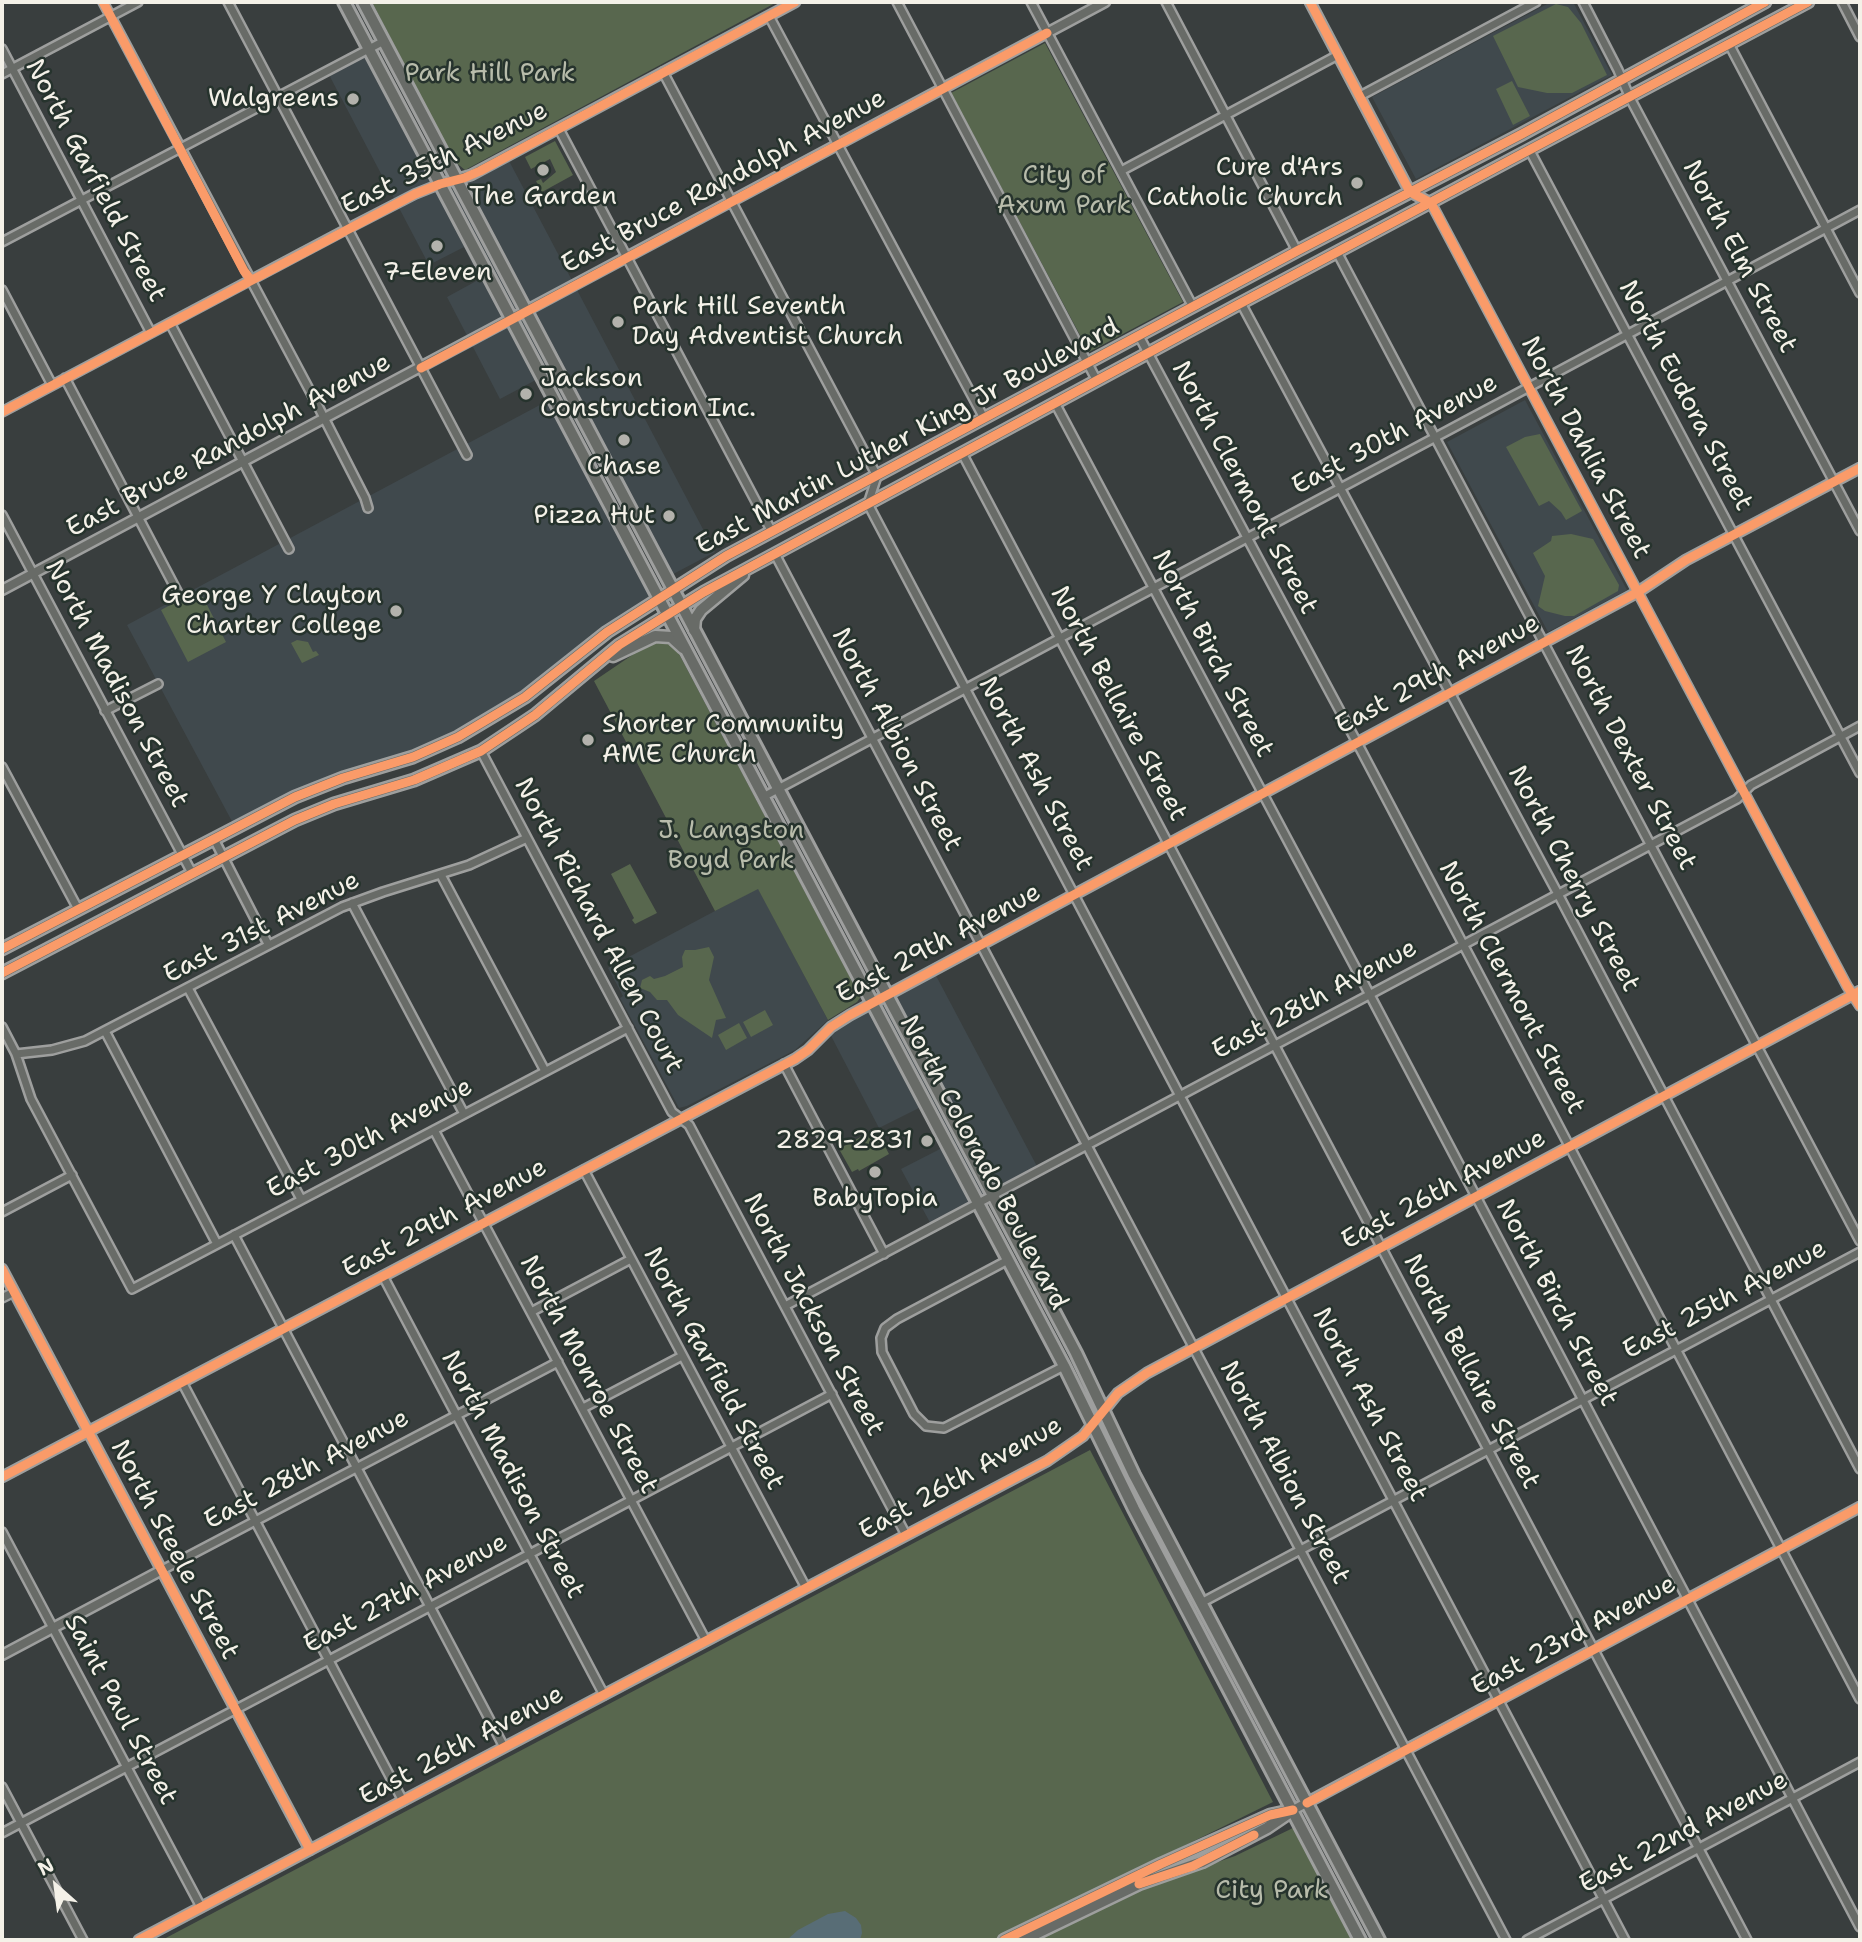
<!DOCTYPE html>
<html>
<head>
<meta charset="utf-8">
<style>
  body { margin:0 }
  #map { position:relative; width:1862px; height:1942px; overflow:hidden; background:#393e3e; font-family:"Shantell Sans",sans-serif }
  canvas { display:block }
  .frame { position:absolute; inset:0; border:4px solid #f4f1e8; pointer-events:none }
  .north { position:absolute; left:21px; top:1851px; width:70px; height:70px; -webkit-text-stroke:5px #26332d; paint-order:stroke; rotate:332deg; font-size:19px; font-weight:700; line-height:28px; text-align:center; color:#f4f1e8 }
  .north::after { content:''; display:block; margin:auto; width:24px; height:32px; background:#f4f1e8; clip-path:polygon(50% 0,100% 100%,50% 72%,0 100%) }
</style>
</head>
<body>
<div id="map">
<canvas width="1862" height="1942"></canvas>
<div class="frame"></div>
<div class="north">N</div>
</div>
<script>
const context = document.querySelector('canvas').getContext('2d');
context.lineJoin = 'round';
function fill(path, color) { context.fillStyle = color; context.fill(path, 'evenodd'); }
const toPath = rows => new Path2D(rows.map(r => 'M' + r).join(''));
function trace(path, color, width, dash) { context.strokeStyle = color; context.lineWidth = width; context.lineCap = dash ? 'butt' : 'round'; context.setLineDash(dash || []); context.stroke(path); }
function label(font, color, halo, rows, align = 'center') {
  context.font = font + ' "Shantell Sans",sans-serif'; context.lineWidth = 5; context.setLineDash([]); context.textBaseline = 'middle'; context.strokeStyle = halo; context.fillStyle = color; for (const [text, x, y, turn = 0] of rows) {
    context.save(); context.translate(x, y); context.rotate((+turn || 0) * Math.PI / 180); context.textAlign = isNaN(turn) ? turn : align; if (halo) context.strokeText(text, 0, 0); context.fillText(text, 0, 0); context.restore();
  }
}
const built = toPath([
  [1551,2,1573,2,1612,75,1416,179,1372,97],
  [368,49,440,184,507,157,715,552,660,581,549,373,500,399,447,297,480,279,464,247,429,265,327,71],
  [553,398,659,600,540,685,458,737,343,778,235,827,127,625],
  [1525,400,1627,590,1548,632,1447,442],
  [758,888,828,1020,795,1050,687,1106,679,1108,620,998,623,996,608,968],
  [933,970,1040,1172,933,1228,901,1169,942,1148,921,1107,879,1128,828,1030]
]);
const green = toPath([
  [372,2,777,2,465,170,454,161],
  [1556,4,1568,7,1581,23,1607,75,1572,93,1547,93,1518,87,1493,36],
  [1045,43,1183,302,1089,352,951,93],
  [1512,81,1530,116,1513,125,1496,89],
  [555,141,573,175,542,192,536,181,541,179,543,183,556,172,550,159,531,169,525,157],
  [1540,434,1582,511,1566,520,1561,512,1549,501,1539,506,1506,447,1525,437],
  [1571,534,1593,539,1619,585,1618,591,1574,616,1565,616,1545,611,1538,606,1545,576,1533,553,1551,541,1552,536],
  [185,597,203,597,226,642,188,662,161,610],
  [297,640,308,642,313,652,316,651,319,655,302,663,291,643],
  [662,640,672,643,678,652,859,994,860,998,857,1002,828,1020,758,889,715,911,594,681,644,647],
  [630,864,657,913,635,924,632,920,634,918,611,874],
  [709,947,714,957,709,980,726,1018,716,1020,712,1038,678,1015,667,1000,657,1000,650,992,640,988,642,980,650,976,654,979,665,976,683,967,682,957,685,950,695,950],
  [765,1010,773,1025,751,1037,743,1022],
  [739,1023,747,1038,726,1050,718,1035],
  [873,1130,877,1131,889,1154,859,1171,858,1169,852,1172,839,1149],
  [1090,1450,1273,1802,993,1940,162,1940],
  [1295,1827,1354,1940,1036,1940,1135,1891,1235,1856]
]);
const water = toPath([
  [845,1911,856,1918,861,1925,862,1933,860,1940,787,1940,798,1930,828,1914]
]);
const minor = toPath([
  [103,2,319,408,365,498,368,508],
  [228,2,467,455],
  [897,2,1097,381],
  [1031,2,1193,307],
  [1166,2,1297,251],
  [1583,2,1618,70,1630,98,1860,531],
  [1842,2,1860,37],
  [769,16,984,418],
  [1729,44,1860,293],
  [2,49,151,333],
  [663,72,877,476,868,504,1625,1940],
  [2,74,138,2],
  [1360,96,1536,2],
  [559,129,772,532],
  [1530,151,1860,773],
  [1121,171,1338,55],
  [1431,203,1847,986,1860,1006],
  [2,242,384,41],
  [1337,252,1860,1241],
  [2,290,52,385],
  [1241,303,1558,894,1860,1469],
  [170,323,289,549],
  [1139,336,1362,752,1860,1699],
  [65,378,179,595],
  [1055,403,1370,995,1860,1927],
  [2,412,347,229,415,194,440,184],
  [962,453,1747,1940],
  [2,515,192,873],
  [775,554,1506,1940],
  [105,711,158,684],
  [481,751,672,1112,689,1125,906,1535],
  [2,767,78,909],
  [763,797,1860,210],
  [214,839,268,944],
  [441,875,545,1071],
  [352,903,464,1114],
  [188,988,301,1199],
  [2,1027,16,1054,31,1099,132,1289,628,1028],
  [105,1031,217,1244],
  [16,1054,52,1050,85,1041,342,907,383,892,469,865,527,838],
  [784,1064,884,1254],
  [434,1130,706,1641],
  [584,1170,806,1588],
  [2,1212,72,1175],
  [234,1235,504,1747],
  [1008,1260,897,1319,885,1328,881,1338,882,1352,914,1414,926,1426,944,1428,1064,1366],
  [383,1276,604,1695],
  [2,1298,14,1292],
  [785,1306,1737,799,1751,785,1860,726],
  [531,1312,631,1259],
  [182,1382,403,1801],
  [583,1408,682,1356],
  [2,1532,201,1907],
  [162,1570,558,1362],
  [1201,1603,1860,1252],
  [2,1787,83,1940],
  [2,1833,832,1394],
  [1527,1940,1860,1762]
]);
const tertiary = toPath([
  [1310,2,1410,192,1431,203],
  [440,184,471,175,795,2],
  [2,590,1105,2],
  [2,1269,310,1850],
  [2,1477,795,1059,808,1050,831,1027,850,1015,1638,592,1686,560,1860,468],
  [2,1655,162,1570],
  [1293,1810,1860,1507],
  [139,1940,1047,1461,1083,1436,1118,1393,1147,1373,1860,991]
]);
const secondary = toPath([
  [694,630,695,619,701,610,743,575],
  [613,656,655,636,671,637,683,648],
  [2,949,295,797,343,778,413,757,458,737,525,697,607,632,726,556,1297,251,1522,134,1765,2],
  [2,973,295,820,334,804,414,780,481,751,535,715,619,645,704,592,1241,303,1808,2],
  [1004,1940,1161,1864,1270,1815,1293,1810],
  [1023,1940,1139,1884,1202,1862,1267,1828,1292,1811]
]);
const primary = toPath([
  [344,2,1064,1366,1134,1509,1360,1940],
  [363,2,1076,1353,1134,1475,1379,1940]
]);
const cycleway = toPath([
  [103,2,244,271,251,280],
  [1310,2,1410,192,1431,203,1847,986,1860,1006],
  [421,368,1047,33],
  [2,412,415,194,440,184,464,178,480,171,795,2],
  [2,949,295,797,343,778,413,757,458,737,525,697,607,632,726,556,1297,251,1522,134,1765,2],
  [2,973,295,820,334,804,414,780,481,751,535,715,619,645,704,592,1241,303,1808,2],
  [2,1269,310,1850],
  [2,1477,795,1059,808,1050,831,1027,850,1015,1638,592,1686,560,1860,468],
  [1307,1803,1860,1507],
  [1139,1884,1193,1866,1254,1835],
  [139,1940,1047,1461,1083,1436,1118,1393,1147,1373,1860,991],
  [1004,1940,1161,1864,1270,1815,1293,1810]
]);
const markers = [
  [353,99,7,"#b3b2ac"],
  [543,170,7,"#b3b2ac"],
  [1357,183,7,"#b3b2ac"],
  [437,246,7,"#b3b2ac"],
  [618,322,7,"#b3b2ac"],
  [526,394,7,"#b3b2ac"],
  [624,440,7,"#b3b2ac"],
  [669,516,7,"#b3b2ac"],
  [396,611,7,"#b3b2ac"],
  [588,740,7,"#b3b2ac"],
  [927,1141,7,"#b3b2ac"],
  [875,1172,7,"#b3b2ac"]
];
const parkNames = [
  ["Park Hill Park",490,74],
  ["City of",1064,176],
  ["Axum Park",1064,206],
  ["J. Langston",731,831],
  ["Boyd Park",731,861],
  ["City Park",1272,1891]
];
const poiNames = [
  ["Walgreens",339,99],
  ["Cure d'Ars",1343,168],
  ["Catholic Church",1343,198],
  ["The Garden",543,197,"center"],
  ["7-Eleven",437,273,"center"],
  ["Park Hill Seventh",632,307,"left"],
  ["Day Adventist Church",632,337,"left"],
  ["Jackson",540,379,"left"],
  ["Construction Inc.",540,409,"left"],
  ["Chase",624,467,"center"],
  ["Pizza Hut",655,516],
  ["George Y Clayton",382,596],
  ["Charter College",382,626],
  ["Shorter Community",602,725,"left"],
  ["AME Church",602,755,"left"],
  ["2829-2831",913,1141],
  ["BabyTopia",875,1199,"center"]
];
const streetNames = [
  ["East 35th Avenue",445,159,-26],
  ["North Garfield Street",95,181,62],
  ["East Bruce Randolph Avenue",724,182,-28],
  ["North Elm Street",1739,257,62],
  ["North Eudora Street",1685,396,62],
  ["East 30th Avenue",1395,435,-28],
  ["East Martin Luther King Jr Boulevard",908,437,-28],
  ["East Bruce Randolph Avenue",229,446,-28],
  ["North Dahlia Street",1585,448,62],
  ["North Clermont Street",1244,488,62],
  ["North Birch Street",1212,654,62],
  ["East 29th Avenue",1438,675,-28],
  ["North Madison Street",116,684,62],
  ["North Bellaire Street",1118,704,62],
  ["North Albion Street",896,740,62],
  ["North Dexter Street",1630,758,62],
  ["North Ash Street",1035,774,62],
  ["North Cherry Street",1573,879,62],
  ["North Richard Allen Court",598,926,62],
  ["East 31st Avenue",262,928,-27],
  ["East 29th Avenue",939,944,-28],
  ["North Clermont Street",1511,988,62],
  ["East 28th Avenue",1315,1000,-28],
  ["East 30th Avenue",370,1139,-28],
  ["North Colorado Boulevard",983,1163,62],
  ["East 26th Avenue",1444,1190,-28],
  ["East 29th Avenue",445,1219,-28],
  ["East 25th Avenue",1725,1300,-28],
  ["North Birch Street",1556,1303,62],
  ["North Jackson Street",813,1315,62],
  ["North Garfield Street",713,1369,62],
  ["North Bellaire Street",1471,1372,62],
  ["North Monroe Street",588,1375,62],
  ["North Ash Street",1369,1405,62],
  ["East 28th Avenue",307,1470,-28],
  ["North Albion Street",1284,1473,62],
  ["North Madison Street",512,1475,62],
  ["East 26th Avenue",961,1479,-29],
  ["North Steele Street",174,1550,62],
  ["East 27th Avenue",406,1594,-28],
  ["East 23rd Avenue",1574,1636,-28],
  ["Saint Paul Street",120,1710,62],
  ["East 26th Avenue",462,1746,-28],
  ["East 22nd Avenue",1684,1833,-28]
];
fill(built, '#40494d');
fill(green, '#58674e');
fill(water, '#586d76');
trace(minor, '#9e9f9e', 12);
trace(tertiary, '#9e9f9e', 13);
trace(secondary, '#9e9f9e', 15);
trace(primary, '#9e9f9e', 16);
trace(minor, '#686b67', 7);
trace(tertiary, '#686b67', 8);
trace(secondary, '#686b67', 10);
trace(primary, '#686b67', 10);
trace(cycleway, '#fa9b69', 9);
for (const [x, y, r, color] of markers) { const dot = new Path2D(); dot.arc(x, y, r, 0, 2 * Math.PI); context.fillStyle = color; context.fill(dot); trace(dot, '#26332d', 2.5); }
label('26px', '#b8bcab', '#26332d', parkNames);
label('26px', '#f4f1e8', '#26332d', poiNames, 'right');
label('26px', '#f4f1e8', '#26332d', streetNames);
</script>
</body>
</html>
